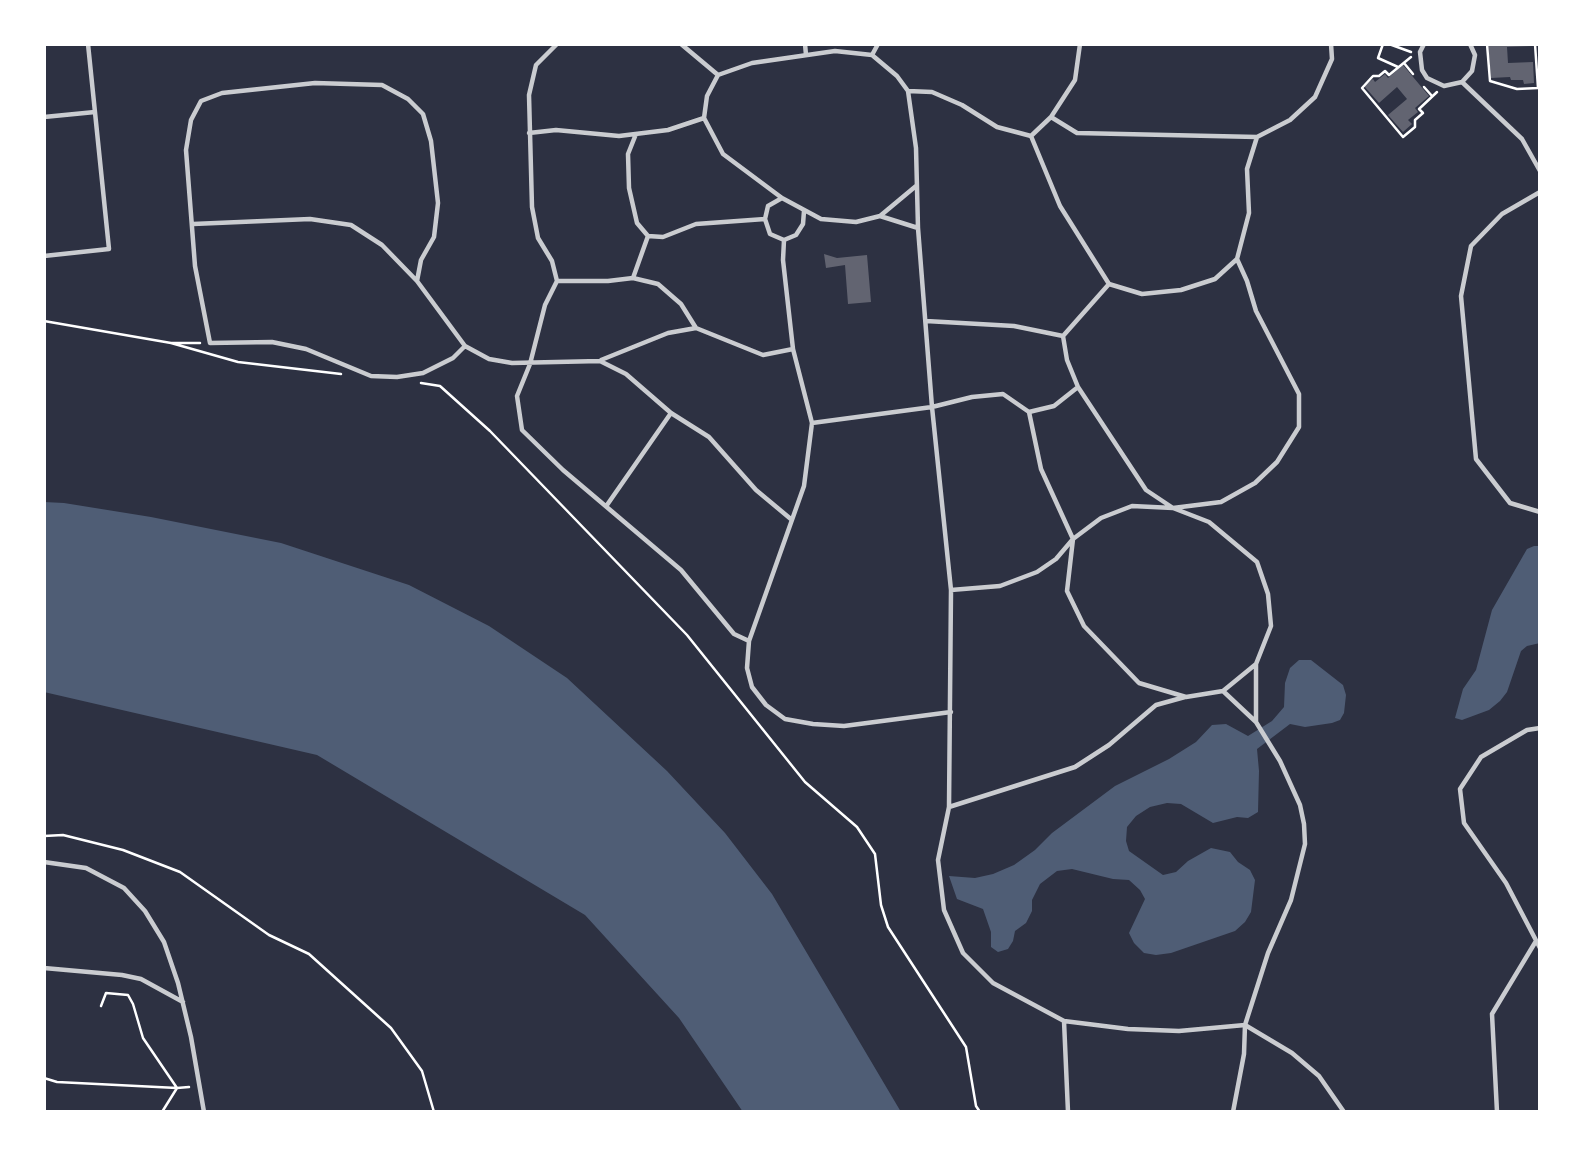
<!DOCTYPE html>
<html>
<head>
<meta charset="utf-8">
<style>
  body { margin:0 }
  #map { position:relative; width:1584px; height:1156px; overflow:hidden; background:#2d3142; font-family:"Sofia Sans Condensed",sans-serif }
  canvas { display:block }
  .frame { position:absolute; inset:0; border:46px solid #fff; pointer-events:none }
</style>
</head>
<body>
<div id="map">
<canvas width="1584" height="1156"></canvas>
<div class="frame"></div>
</div>
<script>
const context = document.querySelector('canvas').getContext('2d');
context.lineJoin = 'round';
function fill(path, color) { context.fillStyle = color; context.fill(path, 'evenodd'); }
const toPath = rows => new Path2D(rows.map(r => 'M' + r).join(''));
function trace(path, color, width, dash) { context.strokeStyle = color; context.lineWidth = width; context.lineCap = dash ? 'butt' : 'round'; context.setLineDash(dash || []); context.stroke(path); }
const water = toPath([
  [44,502,64,503,151,517,281,543,409,585,489,626,567,678,667,771,725,833,772,894,901,1112,743,1112,679,1018,585,915,317,755,44,692],
  [1534,546,1540,546,1540,643,1527,646,1521,651,1507,692,1500,701,1489,710,1462,720,1455,718,1463,689,1476,670,1492,610,1527,549],
  [1299,660,1311,660,1343,685,1346,695,1344,713,1340,720,1332,723,1305,727,1290,724,1257,749,1259,771,1258,812,1248,818,1237,817,1213,823,1181,804,1167,803,1150,807,1136,816,1127,827,1126,841,1129,851,1163,875,1176,872,1188,861,1211,848,1230,852,1238,862,1250,870,1255,880,1251,912,1245,922,1235,931,1171,953,1156,955,1144,953,1134,943,1129,933,1145,899,1140,890,1129,880,1113,879,1072,869,1057,871,1040,884,1032,900,1032,911,1026,923,1015,931,1013,941,1008,949,998,952,991,947,991,932,983,909,957,899,949,876,975,878,993,874,1014,865,1035,850,1052,833,1115,786,1169,759,1196,742,1212,725,1226,724,1248,736,1272,721,1284,707,1285,683,1290,668]
]);
const building = toPath([
  [1488,44,1532,44,1532,46,1507,47,1508,63,1533,62,1534,83,1524,84,1523,80,1511,80,1510,77,1491,78],
  [1403,65,1429,96,1415,108,1418,112,1408,120,1412,124,1403,132,1388,115,1407,99,1397,87,1379,103,1364,86,1373,79,1375,82,1385,74,1388,78],
  [824,254,837,258,867,255,871,302,848,304,845,265,826,268]
]);
const path = toPath([
  [1383,44,1378,58,1398,67],
  [1389,44,1411,52],
  [1487,44,1490,81,1517,89,1538,88,1535,44],
  [1411,57,1389,75,1385,71,1379,76,1373,76,1362,88,1403,137,1415,127,1415,120,1423,113,1419,109,1437,92],
  [1404,63,1413,74],
  [1424,87,1432,96],
  [44,321,171,343,200,343],
  [171,343,238,362,341,374],
  [421,383,440,386,490,431,687,635,805,782,857,827,875,854,881,905,888,927,966,1047,976,1106,980,1112],
  [44,836,63,835,123,850,180,872,269,935,309,954,391,1028,422,1071,434,1112],
  [101,1006,106,993,128,995,133,1004,143,1038,177,1088],
  [44,1078,57,1082,177,1088],
  [162,1112,177,1088,189,1087]
]);
const service = toPath([
  [557,44,536,65,529,95,532,207,538,238,552,261,557,281,545,305,530,364,517,396,522,430,563,470,681,570,734,634,749,641],
  [681,44,718,75],
  [805,44,806,55],
  [1424,44,1420,52,1422,70,1427,78,1444,86,1462,82,1472,71,1475,55,1470,44],
  [872,55,878,44],
  [1462,82,1522,139,1540,171],
  [908,91,932,92,962,105,997,127,1031,136,1051,117,1075,80,1080,44],
  [44,117,95,112],
  [1051,117,1077,133,1257,137],
  [529,133,556,130,619,136,668,130,704,118],
  [636,134,628,154,629,188,637,223,648,236,663,237,696,224,765,219],
  [1031,136,1060,206,1109,284],
  [916,186,880,216,856,222,821,219,782,198,723,154,704,118,707,96,718,75,752,63,835,51,872,55,897,76,908,91,916,148,918,228],
  [1540,192,1502,214,1471,246,1461,296,1476,459,1510,503,1540,512],
  [782,198,768,206,765,219,770,234,784,240,796,235,803,224,804,211],
  [880,216,918,228,932,407,951,590,949,807,938,860,944,910,963,953,993,983,1064,1021,1128,1029,1179,1031,1245,1025,1268,953,1291,900,1305,844,1304,824,1300,805,1280,761,1256,722,1223,691],
  [193,224,310,219,351,225,382,245,417,281,465,346,489,359,512,363,600,361,626,374,671,413,709,437,756,490,792,520],
  [784,240,783,260,793,349,812,423,804,486,749,641,747,668,752,687,766,705,785,719,813,724,844,726,951,712],
  [44,256,109,249,88,44],
  [633,278,648,236],
  [417,281,421,260,434,237,438,203,431,141,423,114,408,99,382,85,315,83,222,93,201,101,191,120,186,150,195,266,210,343,272,342,306,349,371,376,397,377,423,373,453,358,465,346],
  [557,281,608,281,633,278,658,284,681,304,696,328,763,355,793,349],
  [926,321,1014,326,1063,336],
  [601,360,668,333,696,328],
  [1029,412,1054,406,1078,387],
  [812,423,932,407,972,397,1003,394,1029,412,1041,469,1073,539,1067,591,1084,626,1139,683,1186,697,1223,691,1256,664,1271,626,1268,594,1257,562,1209,522,1173,508,1146,490,1078,387,1067,360,1063,336,1109,284,1142,294,1181,290,1215,279,1237,259,1249,213,1247,169,1257,137,1290,120,1315,97,1332,59,1331,44],
  [607,505,671,413],
  [951,590,1000,586,1037,572,1056,559,1073,539,1101,518,1132,506,1173,508,1221,502,1255,483,1277,462,1299,427,1299,394,1256,311,1247,281,1237,259],
  [1256,721,1256,664],
  [1540,728,1527,730,1481,757,1460,789,1464,823,1506,883,1540,948],
  [949,807,1075,767,1109,745,1156,705,1185,697],
  [44,862,86,868,124,888,145,911,164,942,178,983,191,1037,204,1112],
  [44,968,122,975,141,979,183,1002],
  [1064,1021,1068,1112],
  [1233,1112,1244,1054,1245,1025,1292,1053,1319,1076,1344,1112],
  [1497,1112,1492,1014,1536,941]
]);
fill(water, '#4f5d75');
fill(building, '#626471');
trace(path, '#fff', 2.5);
trace(service, '#caccd0', 4.5);
</script>
</body>
</html>
